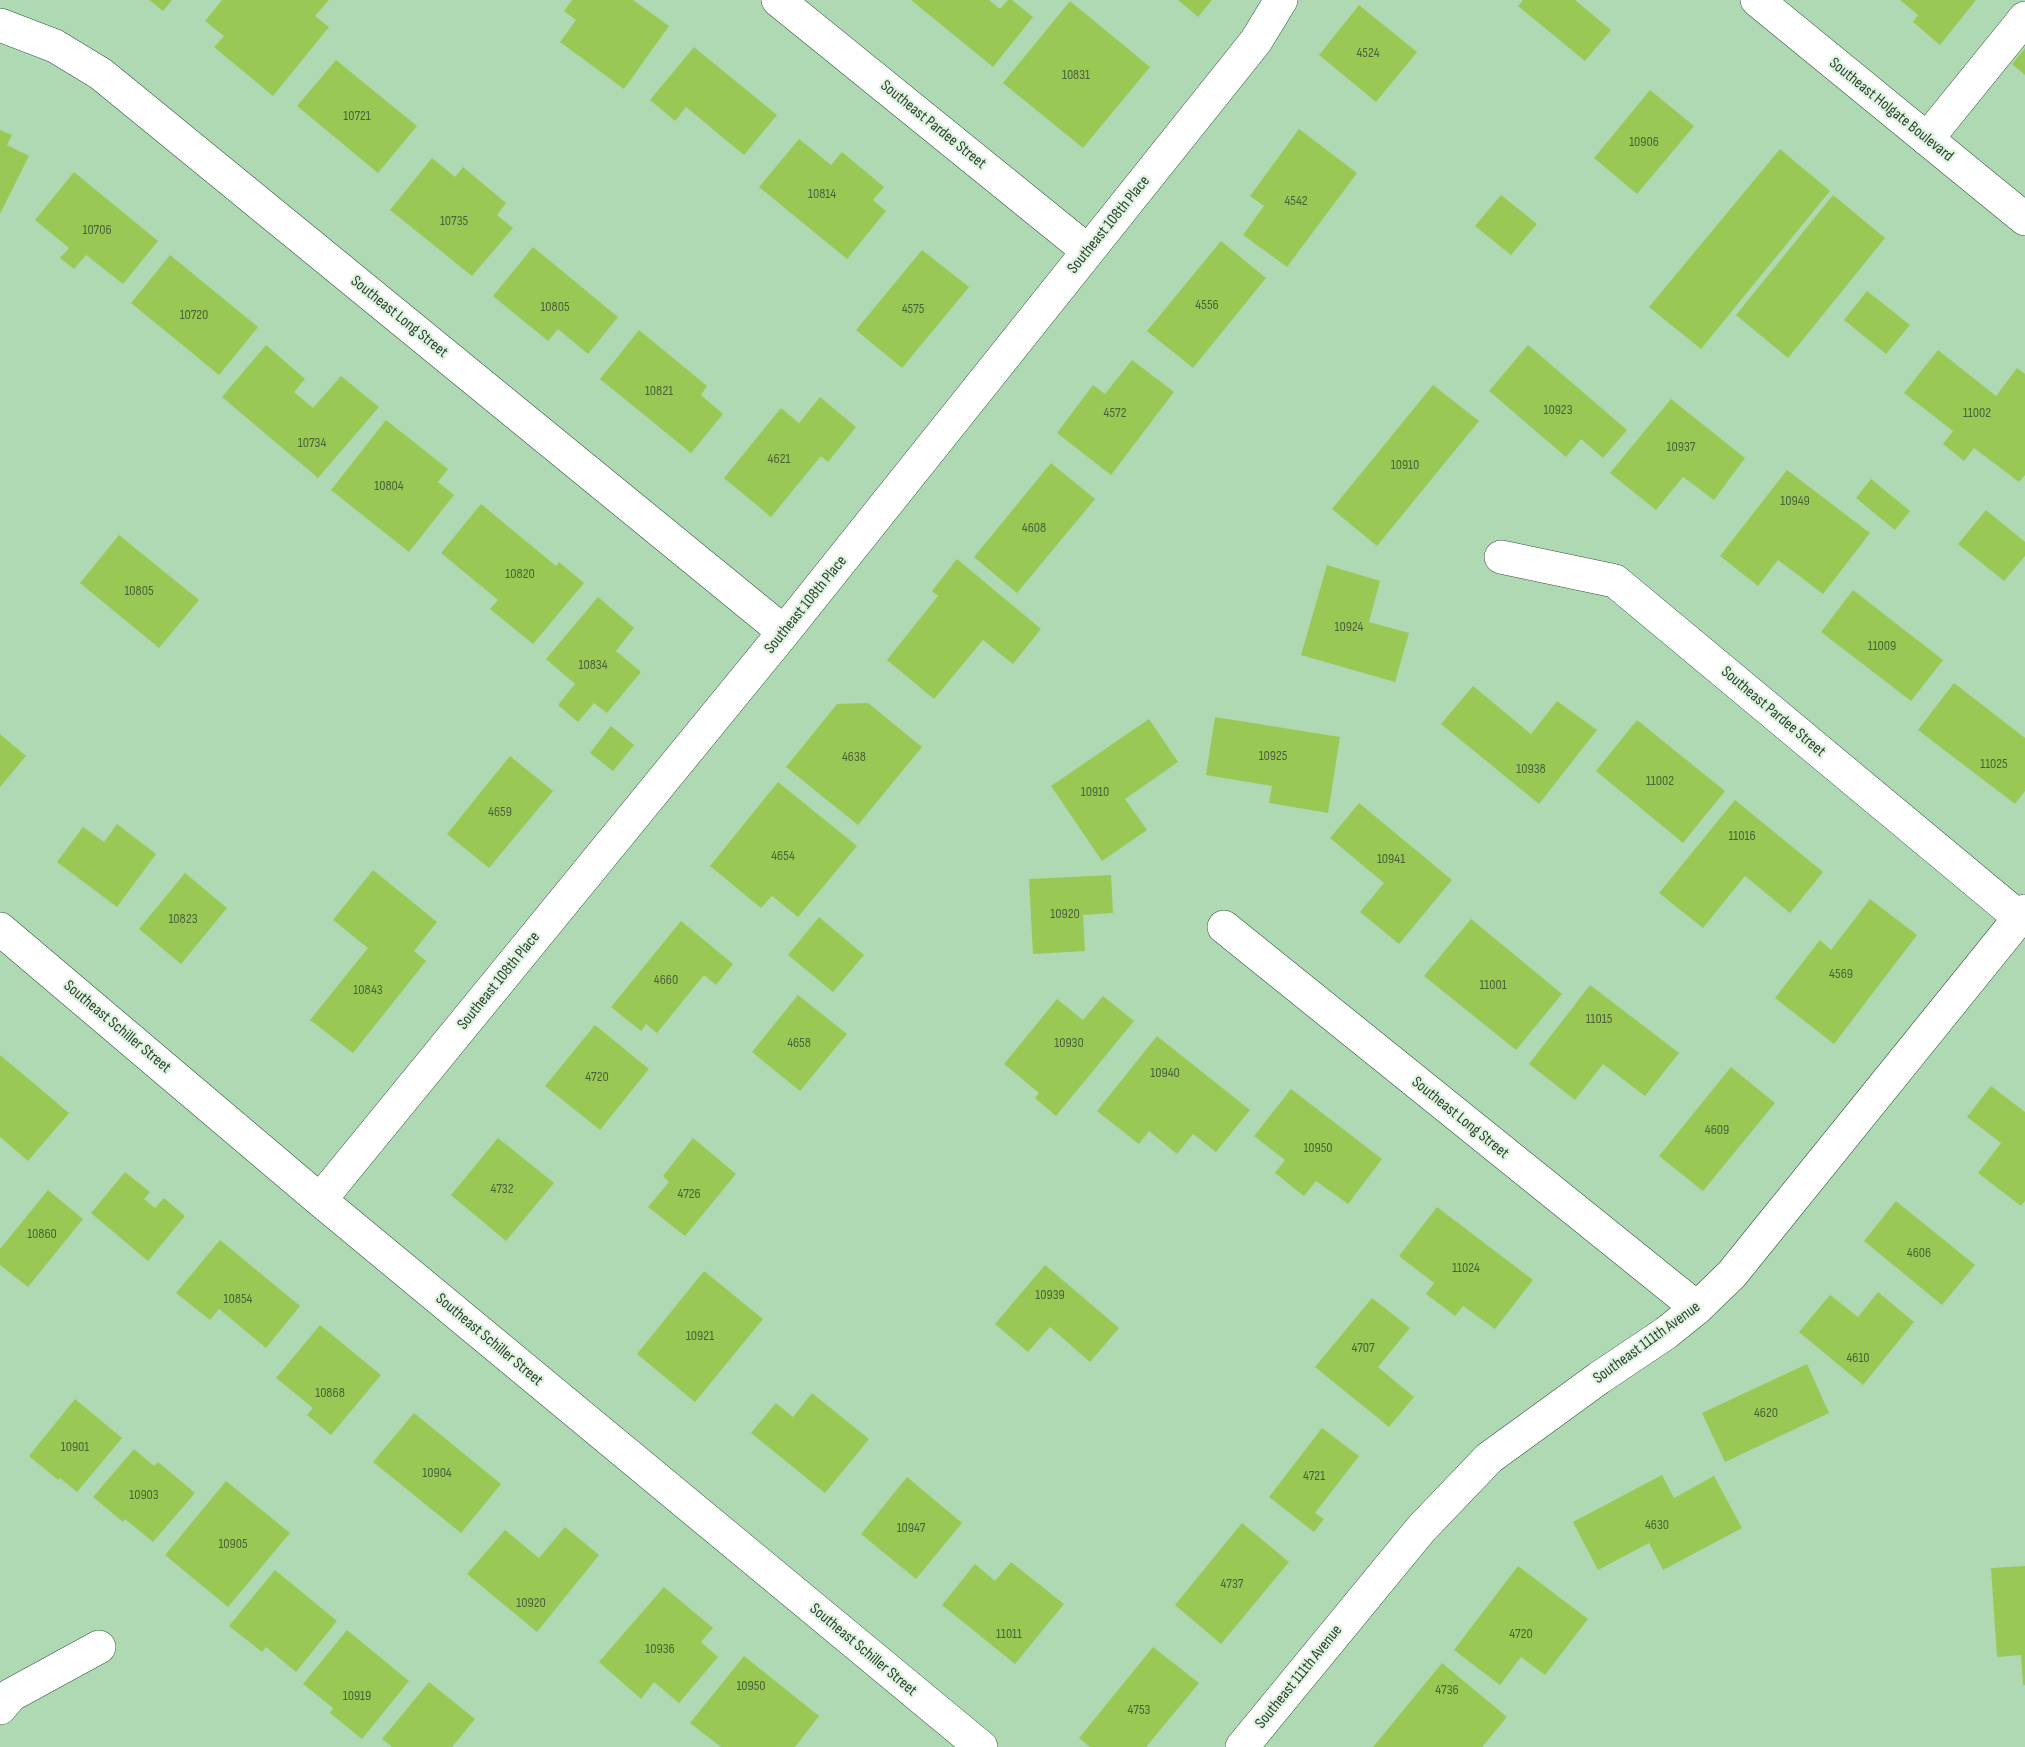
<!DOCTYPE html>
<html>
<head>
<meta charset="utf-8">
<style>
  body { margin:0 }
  canvas { display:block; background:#aed9b3 }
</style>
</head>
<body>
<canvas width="2025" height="1747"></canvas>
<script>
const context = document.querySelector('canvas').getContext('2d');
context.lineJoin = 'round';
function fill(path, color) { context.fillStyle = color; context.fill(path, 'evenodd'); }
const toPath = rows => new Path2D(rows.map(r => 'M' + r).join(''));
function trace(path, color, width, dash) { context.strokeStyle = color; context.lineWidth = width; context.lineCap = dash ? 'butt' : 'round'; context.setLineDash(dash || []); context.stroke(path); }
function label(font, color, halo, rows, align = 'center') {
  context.font = font + ' "Sofia Sans Condensed",sans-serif'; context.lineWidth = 4.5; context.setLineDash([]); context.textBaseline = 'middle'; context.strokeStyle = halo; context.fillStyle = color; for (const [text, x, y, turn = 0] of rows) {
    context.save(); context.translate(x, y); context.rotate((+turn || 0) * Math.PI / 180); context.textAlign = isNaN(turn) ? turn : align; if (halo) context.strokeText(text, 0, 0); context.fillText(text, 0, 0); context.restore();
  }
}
const building = toPath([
  [149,0,172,0,163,11],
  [222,0,329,0,315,16,329,27,273,96,214,47,224,36,205,21],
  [572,0,633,0,669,26,624,89,560,42,576,20,564,11],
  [911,0,989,0,1000,9,1008,0,1012,0,1033,17,993,67],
  [1178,0,1212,0,1198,17],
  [1523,0,1575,0,1611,30,1585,61,1518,6],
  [1900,0,1976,0,1940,45,1913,22,1918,15],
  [1070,1,1150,67,1083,148,1003,83],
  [1359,5,1417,52,1376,102,1319,55],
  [694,47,777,115,744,155,686,107,675,121,650,100],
  [2025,48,2025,75,2012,64],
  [336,60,417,126,378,173,297,106],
  [1650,90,1694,126,1637,194,1594,158],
  [1299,129,1357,173,1287,267,1243,235,1264,206,1250,196],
  [0,130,12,135,7,145,29,156,0,214],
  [799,139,831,165,842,152,884,187,873,200,886,211,847,259,759,187],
  [1780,149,1830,191,1701,349,1649,307],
  [432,158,455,177,463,167,506,203,497,215,513,228,472,276,390,210],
  [74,172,158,241,123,284,86,255,74,269,60,258,69,248,35,220],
  [1501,195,1537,224,1511,255,1475,226],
  [1833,195,1885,238,1788,358,1736,315],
  [1221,241,1266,278,1193,368,1147,331],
  [533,247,618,317,588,354,558,329,548,341,493,296],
  [922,250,969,287,902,368,856,330],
  [170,255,258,327,219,375,131,303],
  [1867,291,1910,325,1886,354,1844,320],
  [639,330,707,386,701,395,723,414,691,453,600,379],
  [266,345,305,379,294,392,313,408,341,376,379,407,318,478,222,397],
  [1528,345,1627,430,1603,458,1581,439,1566,457,1489,391],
  [1938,350,1996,396,2017,368,2025,374,2025,475,2019,482,1974,448,1964,461,1943,444,1953,431,1904,393],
  [1132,360,1174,392,1111,475,1057,433,1093,385,1105,394],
  [1433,385,1479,421,1377,546,1332,509],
  [820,397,856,427,828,462,821,456,771,517,724,478,781,408,799,423],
  [1671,399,1745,458,1714,500,1683,477,1656,510,1610,473],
  [386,420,448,469,438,482,454,495,409,552,331,490],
  [1051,463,1095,499,1017,593,974,557],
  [1787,470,1870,533,1823,594,1778,560,1758,586,1720,556],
  [1871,479,1910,511,1895,530,1856,498],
  [481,504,556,566,559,562,584,583,533,644,490,609,498,600,441,553],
  [1986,510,2025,542,2025,556,2004,581,1958,544],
  [119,535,199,600,159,648,80,583],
  [957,559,1041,629,1013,664,983,640,934,699,887,660,938,596,932,591],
  [1327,565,1380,581,1369,622,1409,633,1395,682,1301,655],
  [1853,590,1943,660,1911,701,1821,632],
  [598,597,634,628,616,651,641,672,607,713,594,703,578,722,558,705,575,684,546,659],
  [1954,683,2025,738,2025,791,2015,804,1918,730],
  [1473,686,1531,734,1557,701,1597,730,1539,804,1441,724],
  [868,703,922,747,858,825,786,767,837,704],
  [1215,717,1340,737,1328,813,1269,803,1272,786,1206,775],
  [1149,719,1178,762,1125,799,1147,830,1102,861,1051,786],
  [1637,720,1725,791,1683,843,1596,771],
  [611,726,634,745,613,771,590,753],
  [0,734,26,756,0,787],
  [510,756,553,791,489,868,447,834],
  [778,782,857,846,798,917,772,896,761,908,710,866],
  [1735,800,1823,872,1790,913,1745,876,1703,928,1659,893],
  [1359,803,1452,880,1399,944,1360,912,1384,883,1330,838],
  [117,824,156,854,117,907,57,862,83,827,104,842],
  [373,870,437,922,414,951,426,961,353,1053,310,1020,368,948,333,920],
  [185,873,227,908,181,964,139,929],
  [1111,875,1113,913,1083,915,1085,951,1033,954,1029,879],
  [1870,899,1917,935,1834,1044,1775,998,1820,940,1831,950],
  [819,917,864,955,833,992,788,955],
  [1471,919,1562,994,1516,1050,1424,976],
  [681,921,733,964,716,985,704,975,657,1033,646,1024,641,1031,611,1007],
  [1590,985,1679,1053,1645,1096,1603,1064,1575,1100,1529,1064],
  [798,995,847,1034,800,1091,752,1052],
  [1103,996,1134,1021,1056,1116,1035,1098,1039,1093,1004,1064,1057,999,1083,1020],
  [595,1025,649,1069,600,1130,545,1086],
  [1157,1036,1250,1110,1216,1152,1193,1134,1177,1154,1149,1131,1139,1144,1097,1111],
  [0,1055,69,1113,28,1161,0,1137],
  [1731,1067,1775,1103,1703,1191,1659,1156],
  [1991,1086,2025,1112,2025,1201,2021,1206,1978,1173,2001,1143,1967,1117],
  [1291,1089,1382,1159,1348,1204,1316,1181,1304,1196,1275,1173,1285,1160,1254,1136],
  [498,1138,554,1183,506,1241,451,1195],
  [693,1138,736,1174,685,1236,648,1207,669,1182,663,1176],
  [125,1172,150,1192,144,1199,155,1208,164,1198,185,1216,148,1261,91,1213],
  [48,1190,83,1219,28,1287,0,1265,0,1249],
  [1896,1201,1975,1265,1942,1305,1864,1241],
  [1437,1207,1533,1280,1495,1329,1463,1306,1455,1316,1426,1294,1434,1283,1399,1256],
  [220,1240,300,1306,266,1348,219,1309,210,1320,176,1293],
  [1045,1265,1119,1328,1090,1362,1050,1327,1028,1352,995,1324],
  [704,1271,763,1319,695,1402,637,1354],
  [1878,1292,1914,1322,1863,1385,1799,1332,1830,1295,1858,1317],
  [1372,1298,1410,1328,1378,1367,1414,1397,1389,1427,1315,1367],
  [320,1325,381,1375,331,1435,307,1415,313,1408,276,1378],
  [1807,1364,1829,1413,1725,1462,1702,1413],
  [812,1393,869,1439,825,1493,751,1433,776,1403,793,1417],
  [75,1399,122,1438,77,1492,60,1478,58,1480,29,1456],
  [414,1413,501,1484,461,1533,373,1462],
  [1322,1428,1359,1456,1315,1513,1324,1519,1314,1532,1269,1497],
  [134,1449,154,1466,158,1462,195,1493,153,1542,125,1519,123,1522,93,1497],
  [1662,1475,1674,1498,1714,1476,1742,1528,1663,1570,1649,1543,1598,1570,1573,1522],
  [907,1477,962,1523,916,1579,861,1534],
  [226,1481,290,1533,228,1607,165,1555],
  [1242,1523,1289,1562,1221,1644,1175,1605],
  [565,1527,599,1555,537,1632,467,1574,505,1530,539,1558],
  [1011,1562,1064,1604,1015,1664,942,1605,975,1564,995,1581],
  [1518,1566,1588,1619,1545,1675,1521,1657,1500,1685,1454,1650],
  [2025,1566,2025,1685,2023,1685,2021,1655,1997,1657,1991,1568],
  [275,1570,337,1621,296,1672,266,1647,262,1652,229,1626],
  [664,1587,713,1628,701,1642,718,1657,679,1703,654,1682,641,1699,599,1662],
  [347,1630,409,1681,362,1739,330,1713,333,1708,303,1684],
  [1153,1647,1199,1683,1146,1747,1090,1747,1079,1738],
  [744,1656,819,1716,795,1747,721,1747,690,1723],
  [1442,1663,1507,1717,1482,1747,1373,1747],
  [429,1682,475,1719,452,1747,392,1747,382,1739]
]);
const minor = toPath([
  [778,0,1088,251],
  [0,25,55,46,101,74,784,632],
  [1927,139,2025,18],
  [1501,557,1615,581,2020,918],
  [1224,927,1697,1308],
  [0,929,320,1200,981,1747],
  [320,1200,784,632,1256,41,1281,0],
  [0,1708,11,1695,99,1647],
  [1242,1747,1421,1529,1489,1458,1599,1378,1666,1333,1697,1308,1732,1274,2025,911]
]);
const major = toPath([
  [1757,0,2025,219]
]);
const numberNames = [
  ["4524",1368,53],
  ["10831",1076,75],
  ["10721",357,116],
  ["10906",1644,142],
  ["10814",822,194],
  ["4542",1296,201],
  ["10735",454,221],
  ["10706",97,230],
  ["4556",1207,305],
  ["10805",555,307],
  ["4575",913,309],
  ["10720",194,315],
  ["10821",659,391],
  ["10923",1558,410],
  ["4572",1115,413],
  ["11002",1977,413],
  ["10734",312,443],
  ["10937",1681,447],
  ["4621",779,459],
  ["10910",1405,465],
  ["10804",389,486],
  ["10949",1795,501],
  ["4608",1034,528],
  ["10820",520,574],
  ["10805",139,591],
  ["10924",1349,627],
  ["11009",1882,646],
  ["10834",593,665],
  ["10925",1273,756],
  ["4638",854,757],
  ["11025",1994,764],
  ["10938",1531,769],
  ["11002",1660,781],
  ["10910",1095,792],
  ["4659",500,812],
  ["11016",1742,836],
  ["4654",783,856],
  ["10941",1391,859],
  ["10920",1065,914],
  ["10823",183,919],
  ["4569",1841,974],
  ["4660",666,980],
  ["11001",1493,985],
  ["10843",368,990],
  ["11015",1599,1019],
  ["4658",799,1043],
  ["10930",1069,1043],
  ["10940",1165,1073],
  ["4720",597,1077],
  ["4609",1717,1130],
  ["10950",1318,1148],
  ["4732",502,1189],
  ["4726",689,1194],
  ["10860",42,1234],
  ["4606",1919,1253],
  ["11024",1466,1268],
  ["10939",1050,1295],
  ["10854",238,1299],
  ["10921",700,1336],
  ["4707",1363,1348],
  ["4610",1858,1358],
  ["10868",330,1393],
  ["4620",1766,1413],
  ["10901",75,1447],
  ["10904",437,1473],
  ["4721",1314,1476],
  ["10903",144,1495],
  ["4630",1657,1525],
  ["10947",911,1528],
  ["10905",233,1544],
  ["4737",1232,1584],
  ["10920",531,1603],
  ["11011",1009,1634],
  ["4720",1521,1634],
  ["10936",660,1649],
  ["10950",751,1686],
  ["4736",1447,1690],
  ["10919",357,1696],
  ["4753",1139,1710]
];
const streetNames = [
  ["Southeast Holgate Boulevard",1891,110,39],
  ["Southeast Pardee Street",933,125,39],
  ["Southeast 108th Place",1109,225,-51],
  ["Southeast Long Street",399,317,39],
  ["Southeast 108th Place",806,605,-51],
  ["Southeast Pardee Street",1773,712,40],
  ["Southeast 108th Place",499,981,-51],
  ["Southeast Schiller Street",117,1027,40],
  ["Southeast Long Street",1460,1118,39],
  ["Southeast Schiller Street",489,1340,40],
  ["Southeast 111th Avenue",1647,1343,-36],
  ["Southeast Schiller Street",863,1650,40],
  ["Southeast 111th Avenue",1299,1677,-51]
];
fill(building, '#99c954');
trace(minor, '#305736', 34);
trace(major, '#305736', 34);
trace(minor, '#fff', 33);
trace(major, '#fff', 33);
label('14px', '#4a623a', null, numberNames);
label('16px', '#2f4031', '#def4e0', streetNames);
</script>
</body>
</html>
